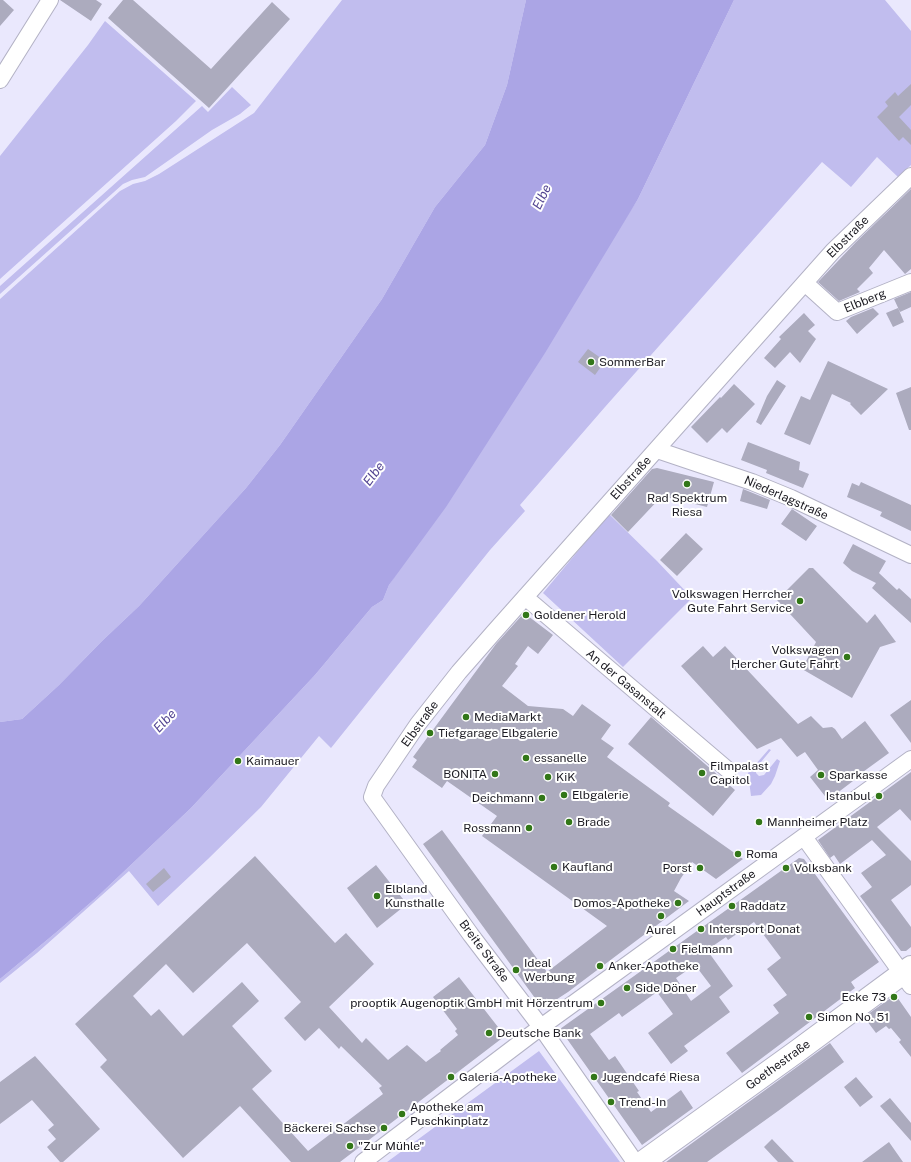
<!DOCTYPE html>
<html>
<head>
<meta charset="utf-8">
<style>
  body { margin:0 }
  canvas { display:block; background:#eae8fd }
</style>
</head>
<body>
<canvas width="911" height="1162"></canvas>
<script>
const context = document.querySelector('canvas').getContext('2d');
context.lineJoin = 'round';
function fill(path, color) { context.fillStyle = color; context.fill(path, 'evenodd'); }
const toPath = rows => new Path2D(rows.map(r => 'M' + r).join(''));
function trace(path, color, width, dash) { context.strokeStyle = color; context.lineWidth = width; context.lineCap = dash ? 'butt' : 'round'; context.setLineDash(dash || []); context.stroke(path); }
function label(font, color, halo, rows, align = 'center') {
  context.font = font + ' "Public Sans",sans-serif'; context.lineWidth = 4; context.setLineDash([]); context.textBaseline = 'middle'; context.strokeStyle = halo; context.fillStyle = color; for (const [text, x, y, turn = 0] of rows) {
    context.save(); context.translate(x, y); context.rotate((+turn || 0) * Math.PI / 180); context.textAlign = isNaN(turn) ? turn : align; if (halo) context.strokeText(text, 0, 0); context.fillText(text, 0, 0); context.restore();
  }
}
const green = toPath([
  [342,0,526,0,507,85,485,145,435,207,382,299,280,445,246,488,139,606,102,641,59,685,22,719,0,722,0,299,120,191,133,184,145,181,159,174,254,113],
  [734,0,885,0,911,31,911,165,898,177,877,157,851,187,822,162,605,407,520,505,525,511,490,550,331,748,319,736,261,807,208,859,158,906,129,871,37,953,0,983,0,979,59,930,97,897,191,808,315,675,372,607,383,600,389,585,638,199],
  [105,21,196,101,176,121,0,279,0,156,88,45],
  [232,87,251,105,240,114,212,130,145,177,132,180,123,184,0,294,0,286,202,106,208,112],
  [609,514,657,561,692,598,623,667,543,593],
  [769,749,771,750,756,768,756,773,759,776,764,775,777,759,780,761,775,776,771,784,761,795,751,796,748,773],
  [539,1051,620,1162,387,1162]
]);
const water = toPath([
  [526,0,734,0,638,199,545,353,446,507,389,585,383,600,372,607,315,675,191,808,97,897,59,930,0,979,0,722,22,719,59,685,102,641,139,606,246,488,280,445,382,299,435,207,485,145,507,85]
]);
const building = toPath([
  [0,0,3,0,14,10,0,26],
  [60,0,96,0,102,4,91,21],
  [123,0,133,0,211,69,272,2,290,19,209,108,108,18],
  [911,84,911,105,899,117,911,130,911,145,903,137,899,141,877,117,888,106,885,102,895,92,898,96],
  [911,189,911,269,905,274,884,250,869,268,873,273,857,289,860,292,839,301,818,282,856,242],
  [911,292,911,307,900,312,894,299],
  [873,308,879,314,857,334,846,321,851,317],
  [898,308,904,322,893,327,886,313],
  [804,313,815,325,808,331,816,339,800,363,790,352,775,368,764,358,781,339,779,337],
  [588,349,605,361,595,375,578,362],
  [828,361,888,389,861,415,850,404,851,403,832,394,810,445,784,434,801,396,810,400],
  [777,380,786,386,761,425,756,422,767,396],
  [734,384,755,404,727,433,722,428,707,443,691,427,720,397,721,398],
  [911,387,911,430,909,430,896,393],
  [748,442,800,462,799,470,809,474,803,488,766,473,767,470,741,460],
  [657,468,714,482,707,507,662,496,628,532,611,515,652,469],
  [861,482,911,505,911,531,880,516,882,512,847,497,852,483,859,486],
  [743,489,770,500,767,509,740,501],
  [792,509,817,526,806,541,781,524],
  [686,533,703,549,677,576,660,560],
  [853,544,886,561,879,573,897,590,899,588,911,599,911,623,872,588,876,583,852,571,843,563],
  [809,568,813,568,867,623,875,614,896,642,880,647,852,698,802,669,816,642,777,600],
  [524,613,553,635,538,654,528,646,515,664,518,666,502,686,528,706,563,709,573,716,582,704,611,725,601,739,614,748,607,757,670,803,668,806,743,859,716,879,692,862,681,878,674,891,689,901,568,992,545,1007,540,1005,423,844,442,830,547,972,607,926,482,836,497,816,447,781,442,788,412,767,417,760,413,757,496,644],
  [703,646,713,657,725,646,798,724,811,716,823,728,832,727,835,729,842,739,865,721,889,753,856,777,857,778,828,800,810,777,818,770,805,752,797,757,781,738,757,749,681,666],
  [911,700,911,743,890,715],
  [651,717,735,790,713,816,628,744],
  [911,772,911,821,900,809,877,827,911,861,911,885,891,900,911,927,911,947,906,951,901,951,860,896,872,887,861,873,886,855,872,840,840,864,834,855,830,858,818,840],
  [255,856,335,943,346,933,374,964,329,1007,362,1043,366,1038,388,1060,407,1045,426,1062,441,1051,440,1050,458,1035,455,1031,457,1029,433,997,459,977,505,1036,340,1162,291,1162,240,1106,183,1158,100,1067,107,1060,75,1024],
  [247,943,301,1002,284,1018,305,1041,319,1028,339,1049,341,1046,382,1086,379,1088,383,1094,308,1151,252,1089,272,1071,232,1026,259,1001,242,982,183,1036,159,1009,151,1016,133,996,166,964,193,993],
  [799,858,804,859,879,962,851,982,855,988,742,1073,726,1053,779,1013,773,1005,787,995,767,969,781,958,754,922,728,940,726,937,707,950,733,986,719,997,730,1012,684,1046,688,1051,671,1064,648,1033,673,1014,657,992,622,1017,619,1013,590,1034,609,1060,615,1056,639,1091,637,1092,651,1112,681,1090,693,1108,642,1145,560,1029],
  [695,965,711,986,691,1001,676,978],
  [376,865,407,904,377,928,347,888],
  [164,868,171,877,153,892,146,884],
  [892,997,897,997,911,1017,911,1057,899,1042,901,1040,891,1028,889,1029,886,1026,876,1033,864,1017],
  [830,1043,844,1062,778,1111,707,1162,666,1162],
  [35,1056,100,1129,63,1162,60,1162,47,1147,56,1139,48,1130,54,1125,32,1100,0,1124,0,1082],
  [856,1077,873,1097,860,1107,844,1087],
  [890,1098,911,1123,911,1141,880,1106],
  [772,1139,794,1162,778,1162,764,1147],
  [889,1142,903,1162,862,1162]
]);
const street = toPath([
  [0,80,50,0],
  [805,283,837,312,911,282],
  [657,450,752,482,791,498,911,555],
  [525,597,728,770],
  [804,837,911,986],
  [363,1162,541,1027,911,759],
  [635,1162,541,1027,471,935,372,797,376,786,418,724,459,672,494,632,833,251,911,176]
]);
const secondary = toPath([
  [643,1162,796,1052,911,967]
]);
const markers = [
  [591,362,4,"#327718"],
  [687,484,4,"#327718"],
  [800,601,4,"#327718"],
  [526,615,4,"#327718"],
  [847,657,4,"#327718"],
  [466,717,4,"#327718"],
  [430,733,4,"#327718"],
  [526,758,4,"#327718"],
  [238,761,4,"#327718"],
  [702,773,4,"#327718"],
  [495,774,4,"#327718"],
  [821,775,4,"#327718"],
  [548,777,4,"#327718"],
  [564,795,4,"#327718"],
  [879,796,4,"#327718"],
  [542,798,4,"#327718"],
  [569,822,4,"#327718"],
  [759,822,4,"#327718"],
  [529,828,4,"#327718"],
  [738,854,4,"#327718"],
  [554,867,4,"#327718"],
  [700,868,4,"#327718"],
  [786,868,4,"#327718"],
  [377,896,4,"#327718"],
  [678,903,4,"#327718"],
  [732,906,4,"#327718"],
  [661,916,4,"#327718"],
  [701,929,4,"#327718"],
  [673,949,4,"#327718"],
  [600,966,4,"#327718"],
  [516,970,4,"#327718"],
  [627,988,4,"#327718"],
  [894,997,4,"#327718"],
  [601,1003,4,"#327718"],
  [809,1017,4,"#327718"],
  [489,1033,4,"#327718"],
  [451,1077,4,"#327718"],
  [594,1077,4,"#327718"],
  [611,1102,4,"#327718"],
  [402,1114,4,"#327718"],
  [384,1128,4,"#327718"],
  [350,1146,4,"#327718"]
];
const streetNames = [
  ["Elbstraße",848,237,-45],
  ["Elbberg",865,301,-22],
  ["Elbstraße",631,478,-48],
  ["Niederlagstraße",786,498,24],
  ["An der Gasanstalt",626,684,40],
  ["Elbstraße",420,724,-54],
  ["Hauptstraße",726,893,-36],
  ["Breite Straße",484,951,53],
  ["Goethestraße",778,1065,-36]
];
const poiNames = [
  ["SommerBar",599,362],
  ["Rad Spektrum",687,498,"center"],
  ["Riesa",687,512,"center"],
  ["Volkswagen Herrcher",792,594,"right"],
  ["Gute Fahrt Service",792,608,"right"],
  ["Goldener Herold",534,615],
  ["Volkswagen",839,650,"right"],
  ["Hercher Gute Fahrt",839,664,"right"],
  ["MediaMarkt",474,717],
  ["Tiefgarage Elbgalerie",438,733],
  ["essanelle",534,758],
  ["Kaimauer",246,761],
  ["Filmpalast",710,766],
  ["Capitol",710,780],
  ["BONITA",487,774,"right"],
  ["Sparkasse",829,775],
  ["KiK",556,777],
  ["Elbgalerie",572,795],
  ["Istanbul",871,796,"right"],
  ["Deichmann",534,798,"right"],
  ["Brade",577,822],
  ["Mannheimer Platz",767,822],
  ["Rossmann",521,828,"right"],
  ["Roma",746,854],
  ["Kaufland",562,867],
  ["Porst",692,868,"right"],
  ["Volksbank",794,868],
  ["Elbland",385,889],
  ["Kunsthalle",385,903],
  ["Domos-Apotheke",670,903,"right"],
  ["Raddatz",740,906],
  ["Intersport Donat",709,929],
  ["Aurel",661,930,"center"],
  ["Fielmann",681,949],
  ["Ideal",524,963],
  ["Werbung",524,977],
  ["Anker-Apotheke",608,966],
  ["Side Döner",635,988],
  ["Ecke 73",886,997,"right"],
  ["prooptik Augenoptik GmbH mit Hörzentrum",593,1003,"right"],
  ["Simon No. 51",817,1017],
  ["Deutsche Bank",497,1033],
  ["Galeria-Apotheke",459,1077],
  ["Jugendcafé Riesa",602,1077],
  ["Trend-In",619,1102],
  ["Apotheke am",410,1107],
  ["Puschkinplatz",410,1121],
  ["Bäckerei Sachse",376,1128,"right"],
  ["\"Zur Mühle\"",358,1146]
];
const waterNames = [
  ["Elbe",542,197,-64],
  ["Elbe",374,474,-53],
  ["Elbe",165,721,-47]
];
fill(green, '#c1bdee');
fill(water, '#aba5e5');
fill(building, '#acabbe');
trace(street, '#b3b2c5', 18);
trace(secondary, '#b3b2c5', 24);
trace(street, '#fff', 16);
trace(secondary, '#fff', 22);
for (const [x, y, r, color] of markers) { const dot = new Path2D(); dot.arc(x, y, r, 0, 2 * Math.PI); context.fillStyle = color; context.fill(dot); trace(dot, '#fff', 1.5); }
label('12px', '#1c1b22', '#fff', streetNames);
label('12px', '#1c1b22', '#fff', poiNames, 'left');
label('italic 13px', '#534592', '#fff', waterNames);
</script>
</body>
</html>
